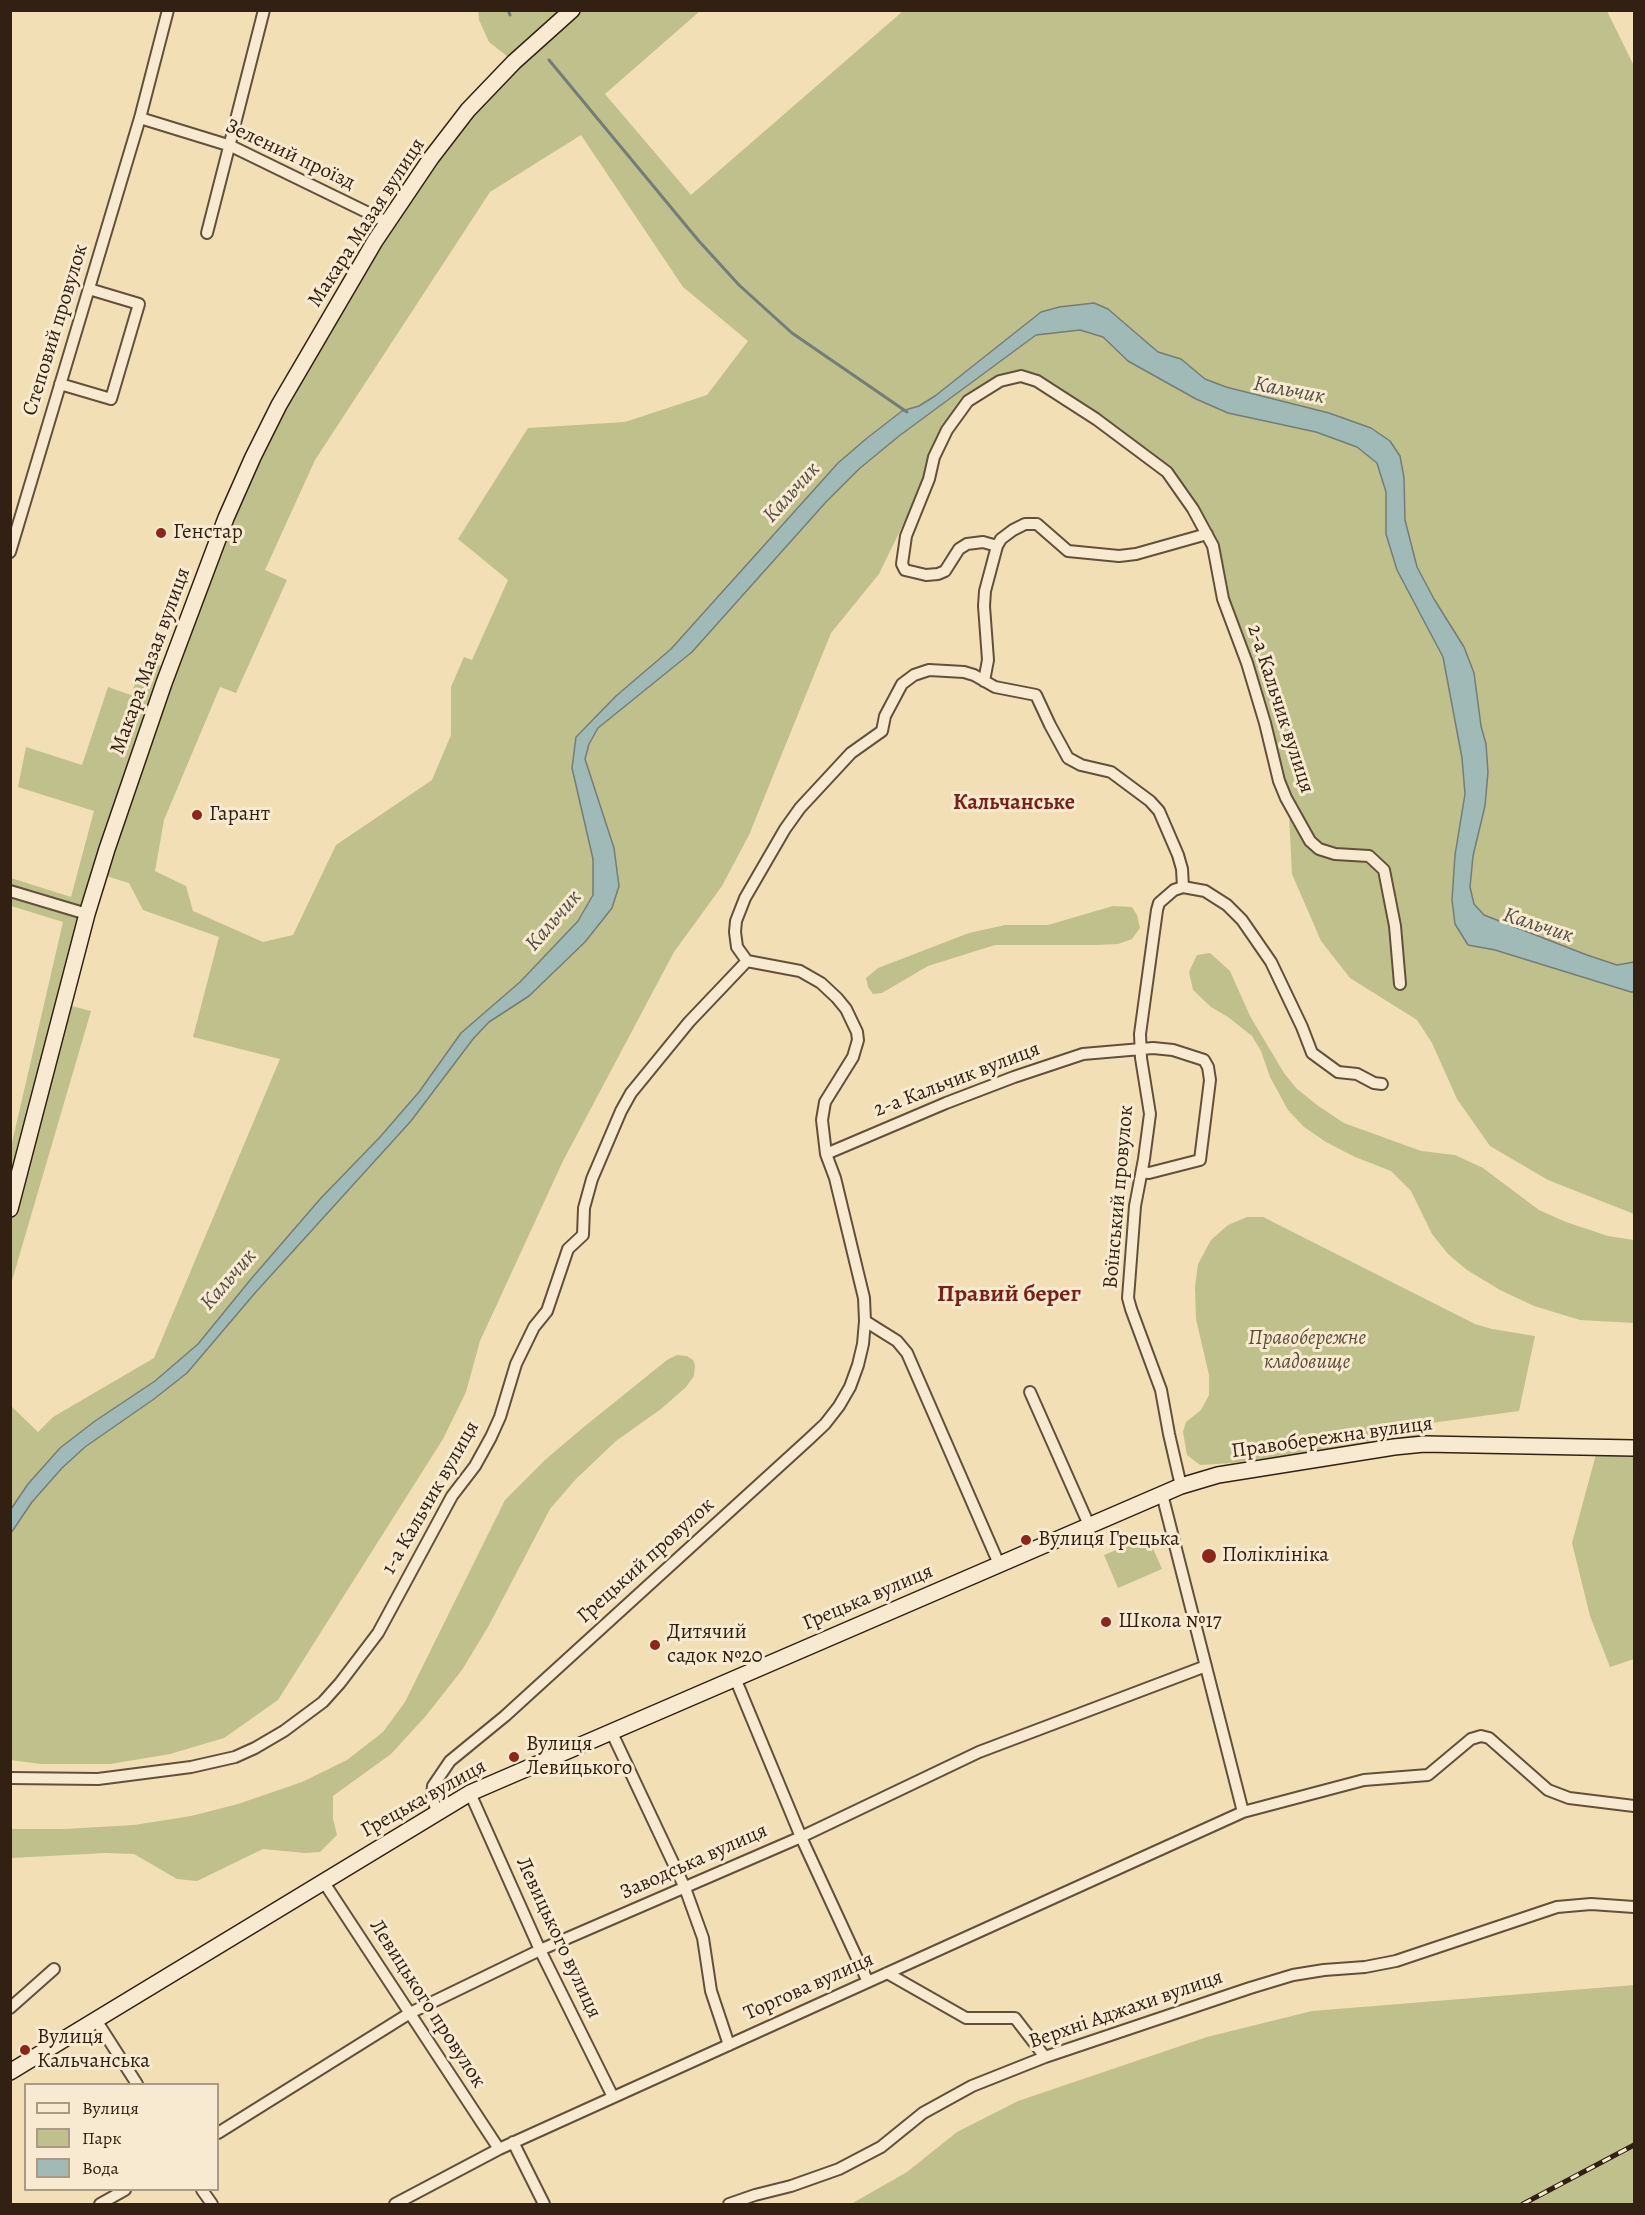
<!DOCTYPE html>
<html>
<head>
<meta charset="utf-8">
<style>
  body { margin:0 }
  #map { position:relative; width:1645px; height:2215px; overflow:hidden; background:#f3dfb6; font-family:Alegreya,serif }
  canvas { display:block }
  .frame { position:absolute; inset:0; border:12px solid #322113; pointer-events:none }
  .legend { position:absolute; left:24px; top:2083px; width:195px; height:108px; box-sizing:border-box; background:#f7ead0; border:2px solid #a89a84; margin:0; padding:8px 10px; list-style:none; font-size:18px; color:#322113 }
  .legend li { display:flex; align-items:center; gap:12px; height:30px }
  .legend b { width:30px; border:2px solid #a89a84 }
</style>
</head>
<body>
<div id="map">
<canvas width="1645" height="2215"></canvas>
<div class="frame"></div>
<ul class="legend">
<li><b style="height:8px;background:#f7ead0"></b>Вулиця</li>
<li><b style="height:16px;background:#bfc08b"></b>Парк</li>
<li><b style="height:16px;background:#a0bab8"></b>Вода</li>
</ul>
</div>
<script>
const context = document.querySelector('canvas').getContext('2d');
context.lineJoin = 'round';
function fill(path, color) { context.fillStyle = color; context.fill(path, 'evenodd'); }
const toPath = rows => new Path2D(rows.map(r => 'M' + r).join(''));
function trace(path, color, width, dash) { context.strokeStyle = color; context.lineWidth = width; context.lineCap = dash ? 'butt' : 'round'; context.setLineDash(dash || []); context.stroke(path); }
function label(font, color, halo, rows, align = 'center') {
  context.font = font + ' Alegreya,serif'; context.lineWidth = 6; context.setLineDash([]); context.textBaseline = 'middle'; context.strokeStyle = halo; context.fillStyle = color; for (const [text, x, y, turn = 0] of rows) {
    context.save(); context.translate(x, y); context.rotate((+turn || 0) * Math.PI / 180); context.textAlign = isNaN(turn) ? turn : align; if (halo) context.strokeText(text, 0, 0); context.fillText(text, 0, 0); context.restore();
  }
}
const green = toPath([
  [478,11,568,11,512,60,489,42,479,20],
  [578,11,700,11,605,94,691,195,903,11,1607,11,1634,66,1634,962,1617,965,1587,955,1484,915,1474,904,1470,887,1473,856,1485,806,1486,744,1481,726,1474,673,1464,647,1434,599,1417,567,1411,546,1405,520,1404,478,1400,456,1265,396,1226,387,1205,379,1181,359,1158,352,1108,309,1041,312,935,396,919,406,902,411,867,437,671,649,616,696,576,736,572,768,593,859,593,895,578,921,520,982,461,1034,419,1092,380,1137,321,1198,251,1279,198,1344,155,1381,95,1421,60,1448,28,1484,11,1509,11,1406,38,1432,53,1417,154,1358,280,1059,193,1037,219,937,143,910,129,883,103,875,168,684,256,458,378,244,471,113],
  [581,135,683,287,748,341,707,395,625,422,528,428,458,539,508,580,472,660,464,657,451,687,451,735,432,780,336,845,293,935,263,942,193,911,186,886,155,871,164,820,220,687,236,693,287,580,265,570,315,460,490,192],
  [1080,330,1103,337,1128,361,1228,413,1316,432,1357,447,1377,463,1386,491,1386,534,1443,657,1462,758,1465,794,1455,855,1452,900,1455,924,1468,945,1495,950,1631,992,1634,992,1634,1214,1548,1180,1490,1146,1457,1099,1432,1043,1417,1020,1350,978,1321,941,1292,874,1288,794,1230,607,1213,531,1176,477,1038,377,978,390,957,406,942,429,931,451,915,500,879,574,831,633,749,835,722,886,674,952,563,1161,480,1341,466,1392,443,1439,278,1700,224,1738,170,1754,110,1764,41,1764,11,1760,11,1533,32,1502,62,1468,85,1447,154,1399,187,1373,255,1293,411,1121,473,1039,489,1022,529,996,585,942,612,908,614,848,585,759,589,744,598,728,692,652,826,502,859,469,899,436,1036,335],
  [143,660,167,668,11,1200,11,1147,63,922,11,906,11,878,71,897,94,811,18,787,26,747,82,765,108,687,131,695],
  [1113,906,1132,907,1137,915,1140,928,1132,939,1118,944,1095,945,995,945,928,966,882,993,873,994,868,987,866,978,878,968,969,933,1005,925,1048,925],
  [1210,953,1230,971,1250,1016,1284,1073,1297,1089,1317,1105,1344,1123,1421,1151,1455,1155,1483,1168,1539,1210,1566,1222,1608,1236,1634,1240,1634,1323,1580,1320,1534,1306,1500,1290,1467,1270,1448,1254,1432,1234,1411,1191,1391,1171,1355,1157,1326,1142,1304,1127,1288,1110,1270,1077,1261,1051,1252,1036,1228,1017,1211,1007,1193,990,1189,972,1197,955],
  [68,1005,91,1011,11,1284,11,1221,22,1186],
  [1247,1217,1263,1217,1475,1324,1492,1329,1535,1336,1519,1411,1424,1424,1422,1437,1233,1463,1200,1465,1187,1455,1183,1432,1186,1422,1201,1410,1209,1395,1209,1375,1196,1319,1195,1287,1198,1264,1211,1240,1228,1225],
  [677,1355,687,1356,693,1360,695,1365,694,1376,686,1387,661,1409,616,1441,575,1480,550,1509,488,1627,462,1670,425,1717,391,1754,333,1796,333,1819,337,1835,320,1852,305,1853,263,1849,197,1881,177,1879,134,1854,105,1853,11,1858,11,1829,64,1829,134,1825,191,1816,238,1804,302,1782,347,1760,383,1732,405,1702,505,1500,546,1459,585,1426,667,1360],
  [1598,1447,1634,1448,1634,1659,1610,1667,1590,1616,1572,1543],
  [1148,1537,1162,1569,1118,1588,1104,1555],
  [1634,1985,1634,2204,851,2204,907,2172,957,2132,1018,2101,1207,2037,1312,2011]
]);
const water = toPath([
  [1094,303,1108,309,1158,352,1181,359,1205,379,1226,387,1329,413,1371,428,1390,441,1400,456,1404,478,1405,520,1417,567,1434,599,1464,647,1474,673,1481,726,1486,744,1488,772,1485,806,1473,856,1470,887,1474,904,1484,915,1587,955,1617,965,1634,962,1634,992,1631,992,1495,950,1468,945,1455,924,1452,900,1455,855,1465,794,1462,758,1443,657,1397,570,1386,534,1386,492,1377,463,1357,447,1316,432,1228,413,1196,399,1128,361,1103,337,1080,330,1036,335,899,436,859,469,826,502,692,652,598,728,589,744,585,759,614,848,619,886,612,908,585,942,529,996,489,1022,473,1039,411,1121,255,1293,187,1373,154,1399,85,1447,62,1468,32,1502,11,1533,11,1509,28,1484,60,1448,95,1421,155,1381,198,1344,251,1279,321,1198,380,1137,419,1092,461,1033,520,982,578,921,593,895,593,859,572,768,576,737,616,696,671,649,838,463,867,438,902,411,919,406,935,396,1041,312,1059,307,1094,303]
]);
const stream = toPath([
  [508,10,510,15],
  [549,60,698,240,739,285,792,333,907,412]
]);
const street = toPath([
  [140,118,231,146,387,222],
  [207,233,264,10],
  [60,384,111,399,139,304,89,289],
  [997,546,983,542,967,544,959,549,945,571,938,574,926,575,905,570,902,564,906,536,929,479,934,457,947,430,968,401,1000,381,1021,376,1037,381,1096,419,1167,472,1193,509,1213,546,1223,599,1247,663,1265,723,1279,781,1286,798,1310,841,1319,849,1335,854,1369,856,1384,870,1395,926,1400,984],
  [10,552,140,118,168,10],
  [984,681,988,660,984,606,985,591,997,546,1001,539,1013,530,1025,524,1037,524,1068,551,1119,556,1136,554,1207,534],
  [10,891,87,914],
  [747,961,737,947,735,932,736,921,745,898,785,829,800,808,851,753,882,731,885,716,902,684,914,675,929,670,964,672,974,675,995,687,1036,695,1050,725,1068,758,1081,765,1111,772,1150,801,1159,811,1178,855,1182,869,1183,887],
  [826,1154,946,1103,1014,1077,1083,1054,1153,1048,1173,1050,1204,1060,1208,1067,1210,1080,1200,1160,1149,1173,1142,1172],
  [865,1321,897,1341,907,1353,999,1564],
  [1030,1392,1089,1525],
  [1181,1486,1169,1434,1161,1390,1131,1309,1128,1298,1135,1206,1144,1159,1150,1114,1141,1058,1140,1034,1157,910,1159,903,1174,890,1183,887,1205,891,1227,905,1242,920,1271,962,1302,1027,1312,1053,1338,1072,1357,1074,1374,1083,1382,1084],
  [1162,1494,1243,1812],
  [735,1678,801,1837,868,1982],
  [611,1731,685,1888,703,1938,711,1991,729,2045],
  [10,1778,98,1779,191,1767,235,1757,255,1748,284,1731,323,1702,340,1683,378,1633,452,1496,475,1466,491,1437,500,1417,516,1364,534,1327,547,1311,568,1249,583,1235,584,1208,592,1179,621,1111,631,1093,689,1022,747,961],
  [470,1793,540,1950,613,2097],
  [437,1812,432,1796,433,1786,450,1761,505,1716,808,1440,825,1424,839,1406,850,1387,858,1365,863,1344,865,1321,864,1298,835,1178,826,1154,822,1120,825,1102,853,1057,858,1040,857,1032,846,1009,837,998,821,983,800,971,747,961],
  [323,1881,499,2149],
  [887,1973,966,2018,1015,2018,1045,2057],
  [10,2008,54,1969],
  [96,2020,137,2084],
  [218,2133,410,2013,540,1950,801,1837,979,1752,1206,1666],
  [513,2142,544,2204],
  [202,2190,212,2204],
  [100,2204,125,2190],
  [395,2204,499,2149,1243,1812,1364,1780,1428,1775,1471,1739,1481,1736,1489,1738,1548,1790,1569,1798,1634,1806],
  [729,2204,755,2195,791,2186,839,2169,881,2147,923,2113,972,2086,1045,2057,1250,1988,1293,1975,1324,1970,1365,1967,1396,1961,1557,1907,1591,1904,1634,1907]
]);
const secondary = toPath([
  [10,1209,87,914,107,849,164,683,226,518,253,457,279,405,375,241,431,158,468,110,514,62,572,10],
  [10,2072,470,1793,1181,1486,1218,1475,1394,1447,1424,1444,1634,1448]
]);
const rail = toPath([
  [1523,2204,1634,2145]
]);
const markers = [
  [161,533,6,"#8f2418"],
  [197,815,6,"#8f2418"],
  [1026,1540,6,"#8f2418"],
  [1209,1556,8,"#8f2418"],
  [1106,1622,6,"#8f2418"],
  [655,1645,6,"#8f2418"],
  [514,1757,6,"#8f2418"],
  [25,2050,6,"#8f2418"]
];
const streetNames = [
  ["Зелений проїзд",290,155,25],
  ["Макара Мазая вулиця",367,223,-57],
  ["Степовий провулок",56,330,-73],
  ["Макара Мазая вулиця",151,661,-70],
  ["2-а Кальчик вулиця",1280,709,72],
  ["2-а Кальчик вулиця",957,1080,-21],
  ["Воїнський провулок",1119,1197,-85],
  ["Правобережна вулиця",1332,1438,-8],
  ["1-а Кальчик вулиця",431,1498,-60],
  ["Грецький провулок",646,1561,-42],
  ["Грецька вулиця",868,1598,-23],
  ["Грецька вулиця",424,1799,-29],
  ["Заводська вулиця",694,1862,-24],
  ["Левицького вулиця",558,1938,65],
  ["Торгова вулиця",809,1987,-24],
  ["Левицького провулок",427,2004,57],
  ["Верхні Аджахи вулиця",1126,2010,-19]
];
const poiNames = [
  ["Генстар",173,533],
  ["Гарант",209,815],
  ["Вулиця Грецька",1038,1540],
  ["Поліклініка",1222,1556],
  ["Школа №17",1118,1622],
  ["Дитячий",667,1633],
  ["садок №20",667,1657],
  ["Вулиця",526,1745],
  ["Левицького",526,1769],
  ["Вулиця",37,2038],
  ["Кальчанська",37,2062]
];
const parkNames = [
  ["Правобережне",1307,1339],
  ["кладовище",1307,1363]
];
const waterNames = [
  ["Кальчик",1289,391,11],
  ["Кальчик",792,493,-48],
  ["Кальчик",554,921,-49],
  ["Кальчик",1538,926,18],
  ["Кальчик",229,1280,-49]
];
const neighbourhoodNames = [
  ["Кальчанське",1014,804]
];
const quarterNames = [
  ["Правий берег",1009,1295]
];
fill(green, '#bfc08b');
fill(water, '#a0bab8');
trace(water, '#747d76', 1.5);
trace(stream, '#747d76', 3);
trace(street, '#62503c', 14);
trace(secondary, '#322113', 18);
trace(street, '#f7ead0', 10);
trace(secondary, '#f7ead0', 15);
trace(rail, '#322113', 5);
trace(rail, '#f7ead0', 3, [9]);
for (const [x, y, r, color] of markers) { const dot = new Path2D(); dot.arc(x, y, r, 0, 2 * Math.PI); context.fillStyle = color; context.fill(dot); trace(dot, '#f7ead0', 2); }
label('21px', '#322113', '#f7ead0', streetNames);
label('21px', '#322113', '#f7ead0', poiNames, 'left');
label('italic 21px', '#5c5137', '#f7ead0', parkNames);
label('italic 22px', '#534f45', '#f7ead0', waterNames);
label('bold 22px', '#7a1f14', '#f7ead0', neighbourhoodNames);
label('bold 24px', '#7a1f14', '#f7ead0', quarterNames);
</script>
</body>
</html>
